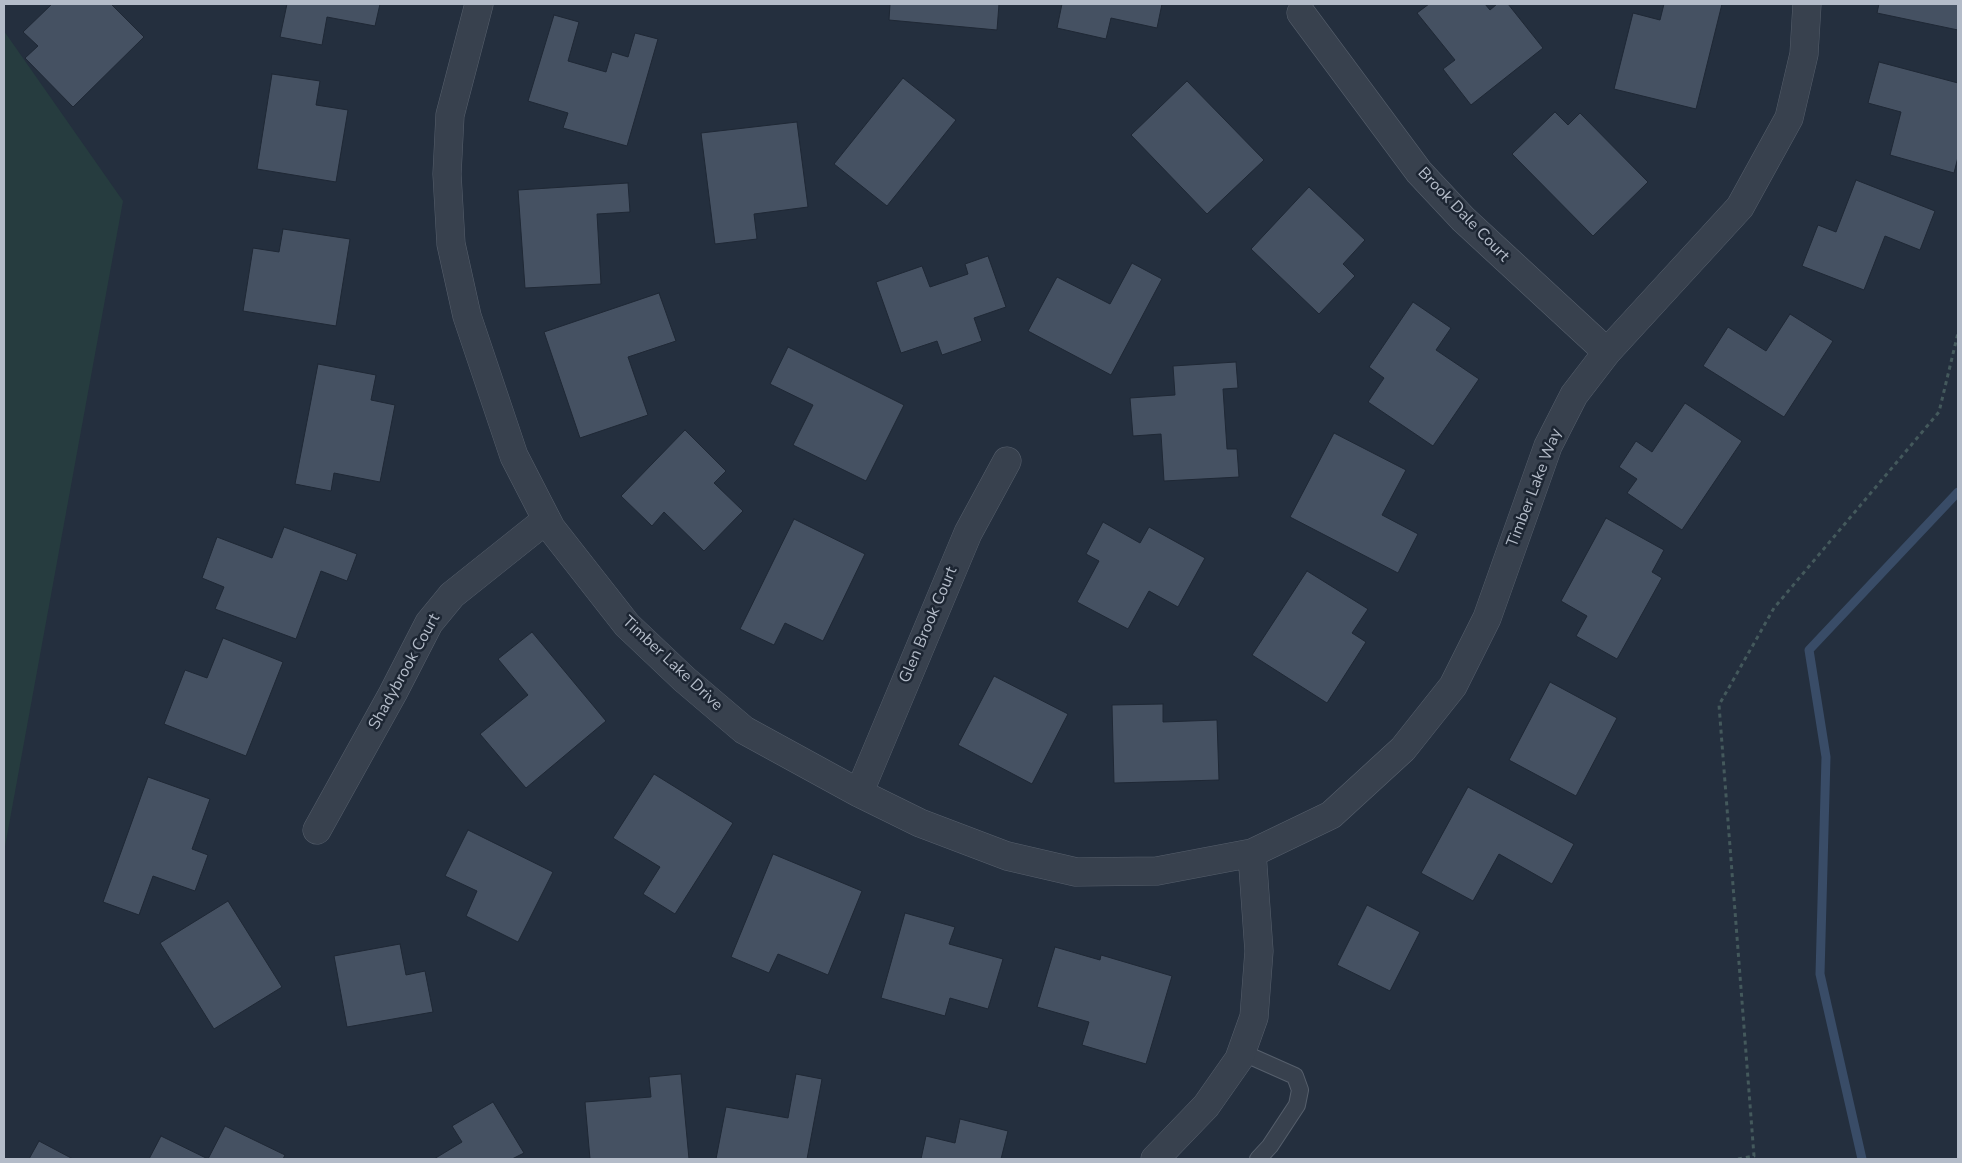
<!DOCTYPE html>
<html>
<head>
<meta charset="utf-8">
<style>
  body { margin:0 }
  #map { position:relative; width:1962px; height:1163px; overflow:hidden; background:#242f3e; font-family:"Nunito Sans",sans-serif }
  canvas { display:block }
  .frame { position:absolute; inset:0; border:5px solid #b4bcc9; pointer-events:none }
</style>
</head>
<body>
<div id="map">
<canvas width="1962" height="1163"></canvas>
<div class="frame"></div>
</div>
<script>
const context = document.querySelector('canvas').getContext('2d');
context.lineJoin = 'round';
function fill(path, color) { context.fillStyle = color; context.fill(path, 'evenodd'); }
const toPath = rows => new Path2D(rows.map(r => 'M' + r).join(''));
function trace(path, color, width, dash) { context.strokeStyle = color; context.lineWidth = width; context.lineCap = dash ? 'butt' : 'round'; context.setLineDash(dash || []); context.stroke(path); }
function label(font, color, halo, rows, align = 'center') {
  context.font = font + ' "Nunito Sans",sans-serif'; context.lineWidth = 5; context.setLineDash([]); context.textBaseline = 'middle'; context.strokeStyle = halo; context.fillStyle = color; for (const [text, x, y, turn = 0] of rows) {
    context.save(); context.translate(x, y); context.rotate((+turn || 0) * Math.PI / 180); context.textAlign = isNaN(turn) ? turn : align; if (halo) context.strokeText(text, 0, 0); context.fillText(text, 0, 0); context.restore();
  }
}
const green = toPath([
  [4,31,123,201,4,852]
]);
const stream = toPath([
  [1862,1159,1820,974,1826,757,1809,650,1958,492]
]);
const building = toPath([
  [52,4,111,4,144,37,73,107,25,58,38,46,23,32,52,4],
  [287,4,380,4,375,26,327,17,322,45,280,37,287,4],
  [890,4,999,4,997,30,889,20,890,4],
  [1062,4,1162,4,1157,28,1111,18,1106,39,1057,28,1062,4],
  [1429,4,1485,4,1490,10,1497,4,1508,4,1543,48,1471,105,1443,69,1455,60,1417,13,1429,4],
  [1664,4,1722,4,1696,109,1614,89,1633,13,1660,20,1664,4],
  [1879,4,1958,4,1958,30,1877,13,1879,4],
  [554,15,579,22,568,61,606,72,612,52,628,57,635,33,658,39,627,146,563,128,568,113,528,101,554,15],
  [1879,62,1958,83,1958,157,1954,173,1890,155,1901,112,1868,103,1879,62],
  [272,74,320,81,316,105,348,110,336,182,257,169,272,74],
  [903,78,956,120,887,206,834,164,903,78],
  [1187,81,1264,160,1207,214,1131,135,1187,81],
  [1555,112,1568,125,1580,113,1648,182,1593,236,1512,154,1555,112],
  [797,122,808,207,754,214,757,239,715,244,701,133,797,122],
  [1856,180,1935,211,1920,250,1885,236,1864,290,1802,266,1818,225,1836,232,1856,180],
  [628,183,630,212,597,214,601,284,525,288,518,190,628,183],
  [1309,187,1365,240,1343,264,1355,276,1319,314,1251,249,1309,187],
  [283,229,350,239,336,326,243,311,253,248,279,252,283,229],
  [988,256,1006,307,974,318,982,341,942,355,937,341,901,353,876,282,922,266,930,287,968,274,965,264,988,256],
  [1132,263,1162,279,1111,375,1028,331,1057,277,1110,304,1132,263],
  [659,293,676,341,628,357,648,415,580,438,544,332,659,293],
  [1413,302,1451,328,1436,350,1479,379,1433,446,1368,402,1384,378,1369,367,1413,302],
  [1790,314,1833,341,1784,417,1703,366,1728,327,1766,351,1790,314],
  [788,347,904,405,866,481,793,445,813,405,770,384,788,347],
  [1236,362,1238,388,1223,389,1227,449,1237,449,1239,477,1164,481,1161,434,1133,436,1130,398,1175,395,1173,366,1236,362],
  [318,364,376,375,371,400,395,405,380,482,334,473,331,491,295,484,318,364],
  [1685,403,1742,441,1682,530,1627,493,1637,479,1619,467,1636,441,1652,452,1685,403],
  [685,430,726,471,714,483,743,511,704,551,664,512,652,526,621,496,685,430],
  [1334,433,1406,470,1382,515,1418,534,1398,573,1290,517,1334,433],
  [1606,518,1664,550,1652,572,1662,578,1617,659,1576,636,1587,616,1561,601,1606,518],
  [794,519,865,554,823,641,785,623,774,645,740,629,794,519],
  [1103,522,1140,543,1149,527,1205,558,1178,607,1149,591,1128,629,1077,602,1099,561,1086,554,1103,522],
  [284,527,357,554,347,581,321,571,296,639,215,609,224,587,202,578,217,537,272,558,284,527],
  [1307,571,1368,609,1352,633,1366,642,1327,703,1252,655,1307,571],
  [532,632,606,721,526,788,480,734,528,695,498,659,532,632],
  [223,638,283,662,246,756,164,724,185,670,207,678,223,638],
  [994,676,1068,714,1032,784,958,745,994,676],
  [1550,682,1617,718,1576,796,1509,760,1550,682],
  [1163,704,1163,722,1217,720,1219,780,1114,783,1112,705,1163,704],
  [654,774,733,823,675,914,643,894,660,867,613,838,654,774],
  [148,777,210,799,192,849,208,855,195,891,153,876,139,915,103,902,148,777],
  [1468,787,1574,844,1552,884,1499,854,1473,901,1421,873,1468,787],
  [468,830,553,872,518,942,466,916,477,891,445,876,468,830],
  [773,854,862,891,828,975,778,954,769,973,731,957,773,854],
  [228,901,282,987,214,1029,160,943,228,901],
  [1367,905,1420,932,1390,991,1337,965,1367,905],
  [905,913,955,927,949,944,1003,959,988,1009,950,998,945,1016,881,998,905,913],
  [400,944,406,975,425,971,433,1012,347,1027,334,956,400,944],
  [1055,947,1100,960,1101,955,1172,976,1146,1064,1082,1045,1089,1022,1037,1007,1055,947],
  [681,1074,689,1159,590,1159,585,1102,651,1097,649,1077,681,1074],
  [796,1074,822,1079,807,1159,716,1159,726,1107,788,1118,796,1074],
  [493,1102,524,1153,512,1159,434,1159,462,1142,452,1126,493,1102],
  [960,1119,1008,1131,1001,1159,921,1159,926,1136,955,1143,960,1119],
  [225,1126,285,1155,283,1159,208,1159,225,1126],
  [161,1136,208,1159,149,1159,161,1136],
  [39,1141,73,1159,29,1159,39,1141]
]);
const path = toPath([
  [1738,1159,1754,1156,1719,705,1774,608,1939,412,1958,333]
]);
const lane = toPath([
  [1241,1052,1295,1076,1300,1090,1297,1105,1270,1146,1258,1159]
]);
const street = toPath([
  [479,4,450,115,447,174,451,244,467,316,514,456,551,528,627,625,684,679,744,730,859,793,920,823,1007,856,1076,872,1157,871,1252,853,1331,815,1403,749,1453,686,1487,618,1548,446,1574,395,1607,352,1740,207,1789,118,1804,54,1807,4],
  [1301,13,1419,172,1463,219,1607,352],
  [859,793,968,533,1007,461],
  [317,830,393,693,429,623,452,595,546,520],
  [1155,1159,1206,1106,1239,1059,1254,1017,1259,951,1252,853]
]);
const streetNames = [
  ["Brook Dale Court",1463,215,46],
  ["Timber Lake Way",1535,488,-69],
  ["Glen Brook Court",929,625,-67],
  ["Timber Lake Drive",672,664,43],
  ["Shadybrook Court",405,672,-61]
];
fill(green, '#263c3f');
trace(stream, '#394c67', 9);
fill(building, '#455162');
trace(building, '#1f2835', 1);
trace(lane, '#565f6c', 18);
trace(street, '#565f6c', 29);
trace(path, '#44595c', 3, [4, 4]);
trace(lane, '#38414e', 16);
trace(street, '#38414e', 28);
label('16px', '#b4bcc9', '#1d2633', streetNames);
</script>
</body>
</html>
